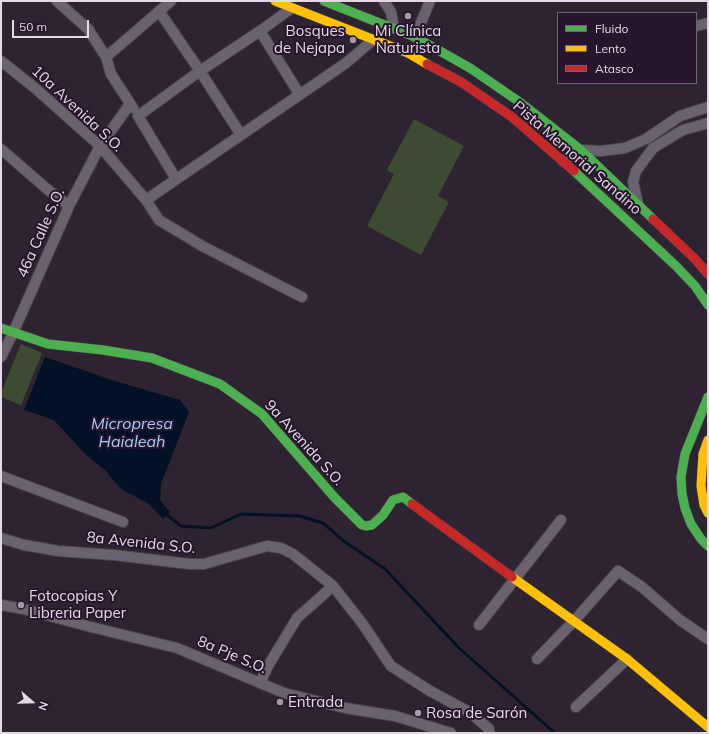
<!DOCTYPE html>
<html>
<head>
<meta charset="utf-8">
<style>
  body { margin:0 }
  #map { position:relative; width:709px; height:734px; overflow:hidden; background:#2e2431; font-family:Mulish,sans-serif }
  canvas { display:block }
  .frame { position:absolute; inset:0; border:2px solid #e4d8e7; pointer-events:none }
  .legend { position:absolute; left:557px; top:12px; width:140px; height:72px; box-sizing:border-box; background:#27152c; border:1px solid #736377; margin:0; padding:5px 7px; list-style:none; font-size:12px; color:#e4d8e7 }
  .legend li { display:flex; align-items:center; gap:8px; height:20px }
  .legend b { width:20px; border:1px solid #736377 }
  .north { position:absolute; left:12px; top:682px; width:40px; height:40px; -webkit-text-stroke:3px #27152c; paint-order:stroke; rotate:110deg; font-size:11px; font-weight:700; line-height:16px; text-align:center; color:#e4d8e7 }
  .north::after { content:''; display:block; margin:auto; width:14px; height:18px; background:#e4d8e7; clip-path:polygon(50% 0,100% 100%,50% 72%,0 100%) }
  .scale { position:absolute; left:12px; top:20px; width:77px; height:18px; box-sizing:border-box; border:2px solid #e4d8e7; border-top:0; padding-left:5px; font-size:12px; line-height:14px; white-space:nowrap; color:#e4d8e7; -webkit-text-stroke:3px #27152c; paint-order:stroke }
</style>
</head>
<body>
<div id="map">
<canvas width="709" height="734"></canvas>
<div class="frame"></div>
<ul class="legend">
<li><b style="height:5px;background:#4caf50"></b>Fluido</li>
<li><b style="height:5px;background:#ffc107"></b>Lento</li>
<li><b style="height:5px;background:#c62828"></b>Atasco</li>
</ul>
<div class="north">N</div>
<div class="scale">50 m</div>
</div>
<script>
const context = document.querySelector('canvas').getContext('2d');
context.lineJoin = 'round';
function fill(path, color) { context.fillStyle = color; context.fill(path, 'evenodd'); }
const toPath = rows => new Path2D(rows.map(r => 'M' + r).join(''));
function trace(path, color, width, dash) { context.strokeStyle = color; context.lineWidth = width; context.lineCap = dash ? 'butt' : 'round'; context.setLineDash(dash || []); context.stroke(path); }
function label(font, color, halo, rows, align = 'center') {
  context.font = font + ' Mulish,sans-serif'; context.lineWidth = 4; context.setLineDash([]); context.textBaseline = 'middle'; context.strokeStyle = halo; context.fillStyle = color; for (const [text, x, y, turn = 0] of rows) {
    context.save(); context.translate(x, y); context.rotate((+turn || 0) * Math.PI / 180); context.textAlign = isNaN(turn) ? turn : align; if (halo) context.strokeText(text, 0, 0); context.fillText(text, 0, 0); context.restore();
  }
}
const green = toPath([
  [414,119,464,146,438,196,449,202,421,255,367,226,394,174,387,170],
  [21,344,42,353,21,405,1,397,1,393]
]);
const water = toPath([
  [45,357,115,381,180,400,189,412,161,484,160,500,170,512,163,519,149,504,121,489,105,470,85,454,54,420,24,410]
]);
const stream = toPath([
  [167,515,181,526,211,528,241,514,299,516,323,523,345,542,385,569,459,648,555,733]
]);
const street = toPath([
  [57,1,88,29,106,57,171,1],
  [384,1,391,12,394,28],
  [159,11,200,71,241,135],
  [696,26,708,23],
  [260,31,300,95],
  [415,37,430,1],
  [106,57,111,74,133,108],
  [1,61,35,88,100,146,146,200,159,220,204,247,302,297],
  [1,149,47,189,69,206],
  [563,161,581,150,601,151,625,148,646,139,680,116,708,107],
  [176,179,138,116,200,71,260,31,292,8],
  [146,200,346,63,373,40],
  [638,204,633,182,636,171,653,148,683,130,708,123],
  [1,357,13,333,69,206,100,146,130,104],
  [1,476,123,522],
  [1,538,24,545,58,551,114,555,189,564,204,564,267,546,281,548,293,554,333,586,362,623,391,666,430,691,471,713,489,729,489,733],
  [1,605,24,609,87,626,177,648,284,693,345,708,395,716,451,733],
  [479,625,561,520],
  [537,659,574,621,618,571,642,587,680,620,708,639],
  [260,683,268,666,297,618,333,586],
  [576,707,627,659]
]);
const fast = toPath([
  [324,1,415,37,470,68,521,103,581,150,653,219],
  [574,171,676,266,695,286,708,305],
  [1,328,48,344,103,350,152,358,220,384,262,414,335,498,362,525,366,526,372,525,383,515,393,500,403,497,412,504],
  [708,397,685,454,681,477,682,494,685,508,691,524,701,539,708,546]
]);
const slow = toPath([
  [275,1,408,53,427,64],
  [708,440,703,454,701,486,704,505,708,513],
  [512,577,627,659,708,727]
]);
const jam = toPath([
  [427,64,461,82,512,117,574,171],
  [653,219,695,259,708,274],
  [412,504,512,577]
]);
const markers = [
  [408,16,4,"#a499a7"],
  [353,40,4,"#a499a7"],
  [21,605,4,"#a499a7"],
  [280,702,4,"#a499a7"],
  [418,713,4,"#a499a7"]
];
const poiNames = [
  ["Bosques",345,31,"right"],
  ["de Nejapa",345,48,"right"],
  ["Mi Clínica",408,31,"center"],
  ["Naturista",408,48,"center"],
  ["Fotocopias Y",29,596],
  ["Libreria Paper",29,613],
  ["Entrada",288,702],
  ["Rosa de Sarón",426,713]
];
const streetNames = [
  ["10a Avenida S.O.",77,109,43],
  ["Pista Memorial Sandino",577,158,41],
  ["46a Calle S.O.",41,233,-66],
  ["9a Avenida S.O.",304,443,48],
  ["8a Avenida S.O.",141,543,6],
  ["8a Pje S.O.",232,655,23]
];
const waterNames = [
  ["Micropresa",132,424],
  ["Haialeah",132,442]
];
fill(green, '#3e4b33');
fill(water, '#041025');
trace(stream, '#041025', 3);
trace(street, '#4b424d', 12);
trace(fast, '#4b424d', 10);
trace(slow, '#4b424d', 10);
trace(jam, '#4b424d', 10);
trace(street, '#6a626c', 10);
trace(fast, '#4caf50', 9);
trace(slow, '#ffc107', 9);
trace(jam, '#c62828', 9);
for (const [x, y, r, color] of markers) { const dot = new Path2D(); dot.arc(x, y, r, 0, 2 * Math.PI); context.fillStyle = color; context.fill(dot); trace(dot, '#27152c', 1.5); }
label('15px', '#e4d8e7', '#27152c', poiNames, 'left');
label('15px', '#e4d8e7', '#27152c', streetNames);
label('italic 16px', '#a0cef9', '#27152c', waterNames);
</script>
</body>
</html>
